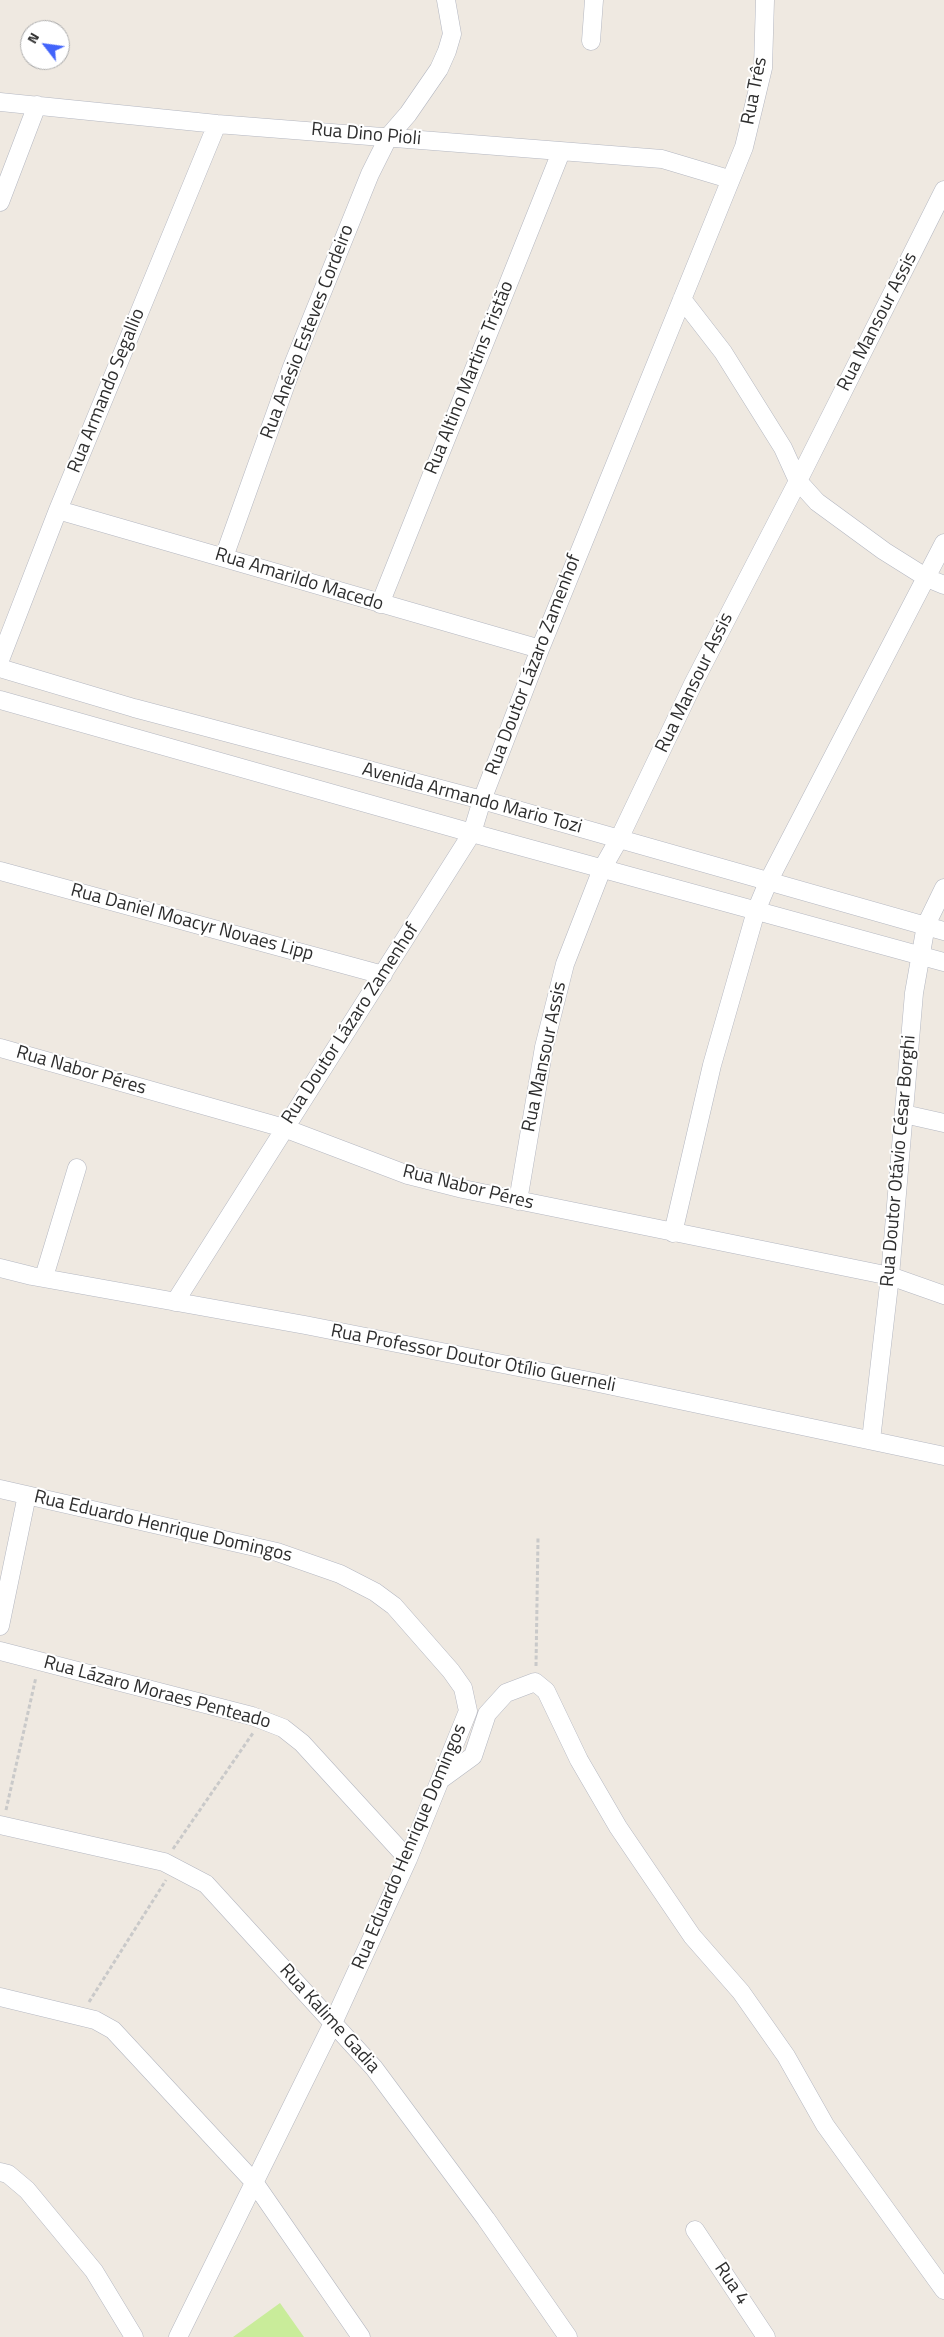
<!DOCTYPE html>
<html>
<head>
<meta charset="utf-8">
<style>
  body { margin:0 }
  #map { position:relative; width:944px; height:2337px; overflow:hidden; background:#efe9e1; font-family:"Titillium Web",sans-serif }
  canvas { display:block }
  .north { position:absolute; left:20px; top:20px; width:50px; height:50px; box-sizing:border-box; background:#fff; border:1px solid #ababab; border-radius:50%; rotate:300deg; font-size:14px; font-weight:700; line-height:20px; text-align:center; color:#2e2e2e }
  .north::after { content:''; display:block; margin:auto; width:18px; height:22px; background:#4264fb; clip-path:polygon(50% 0,100% 100%,50% 72%,0 100%) }
</style>
</head>
<body>
<div id="map">
<canvas width="944" height="2337"></canvas>
<div class="north">N</div>
</div>
<script>
const context = document.querySelector('canvas').getContext('2d');
context.lineJoin = 'round';
function fill(path, color) { context.fillStyle = color; context.fill(path, 'evenodd'); }
const toPath = rows => new Path2D(rows.map(r => 'M' + r).join(''));
function trace(path, color, width, dash) { context.strokeStyle = color; context.lineWidth = width; context.lineCap = dash ? 'butt' : 'round'; context.setLineDash(dash || []); context.stroke(path); }
function label(font, color, halo, rows, align = 'center') {
  context.font = font + ' "Titillium Web",sans-serif'; context.lineWidth = 4; context.setLineDash([]); context.textBaseline = 'middle'; context.strokeStyle = halo; context.fillStyle = color; for (const [text, x, y, turn = 0] of rows) {
    context.save(); context.translate(x, y); context.rotate((+turn || 0) * Math.PI / 180); context.textAlign = isNaN(turn) ? turn : align; if (halo) context.strokeText(text, 0, 0); context.fillText(text, 0, 0); context.restore();
  }
}
const pitch = toPath([
  [280,2303,304,2337,233,2337]
]);
const path = toPath([
  [536,1666,538,1538],
  [6,1810,36,1677],
  [173,1849,253,1733],
  [89,2002,166,1880]
]);
const minor = toPath([
  [591,41,594,0],
  [0,102,217,124,662,159,729,179],
  [0,202,37,105],
  [682,299,723,352,783,448,798,481,817,502,884,551,927,578,944,585],
  [58,510,540,649],
  [224,557,292,367,370,174,389,136,408,114,439,69,447,51,452,34,446,0],
  [380,604,561,152],
  [0,660,58,510,217,124],
  [0,668,134,708,482,800,944,931],
  [0,700,472,833,944,962],
  [0,871,383,975],
  [0,1048,284,1128,408,1175,463,1189,890,1276,944,1295],
  [904,1114,944,1123],
  [518,1201,544,1047,565,964,602,869,619,839,693,684,798,481,944,190],
  [673,1233,712,1065,756,911,769,880,944,543],
  [0,1268,32,1276,305,1325,589,1381,944,1456],
  [44,1277,77,1168],
  [175,1302,472,833,482,800,540,649,744,147,763,68,765,0],
  [871,1440,890,1276,914,993,926,925,944,888],
  [0,1489,277,1552,340,1574,375,1592,394,1606,451,1671,463,1688,468,1711,408,1859,333,2023,178,2337],
  [0,1626,27,1495],
  [0,1651,252,1716,283,1728,302,1743,408,1859],
  [440,1780,473,1756,487,1714,506,1693,535,1682,546,1691,579,1760,618,1827,692,1936,741,1992,786,2056,825,2125,944,2290],
  [0,1825,164,1862,206,1884,374,2068,486,2219,568,2337],
  [0,1997,95,2020,113,2030,254,2182,361,2337],
  [0,2172,8,2174,27,2190,94,2271,134,2337],
  [695,2230,766,2337]
]);
const streetNames = [
  ["Rua Três",755,91,-79],
  ["Rua Dino Pioli",366,135,5],
  ["Rua Mansour Assis",878,322,-63],
  ["Rua Anésio Esteves Cordeiro",308,332,-69],
  ["Rua Altino Martins Tristão",470,378,-68],
  ["Rua Armando Segallio",107,391,-68],
  ["Rua Amarildo Macedo",299,580,17],
  ["Rua Doutor Lázaro Zamenhof",534,665,-69],
  ["Rua Mansour Assis",695,683,-64],
  ["Avenida Armando Mario Tozi",472,799,15],
  ["Rua Daniel Moacyr Novaes Lipp",192,923,15],
  ["Rua Doutor Lázaro Zamenhof",351,1024,-57],
  ["Rua Mansour Assis",545,1057,-78],
  ["Rua Nabor Péres",81,1071,16],
  ["Rua Doutor Otávio César Borghi",899,1161,-85],
  ["Rua Nabor Péres",468,1188,14],
  ["Rua Professor Doutor Otílio Guerneli",473,1359,11],
  ["Rua Eduardo Henrique Domingos",163,1527,13],
  ["Rua Lázaro Moraes Penteado",157,1693,15],
  ["Rua Eduardo Henrique Domingos",410,1847,-67],
  ["Rua Kalime Gadia",329,2019,48],
  ["Rua 4",731,2284,56]
];
fill(pitch, '#c9ec9a');
trace(minor, '#b4b7c1', 19);
trace(path, '#c9c9c9', 3, [4, 2.5]);
trace(minor, '#fff', 18);
label('19px', '#2e2e2e', '#fff', streetNames);
</script>
</body>
</html>
